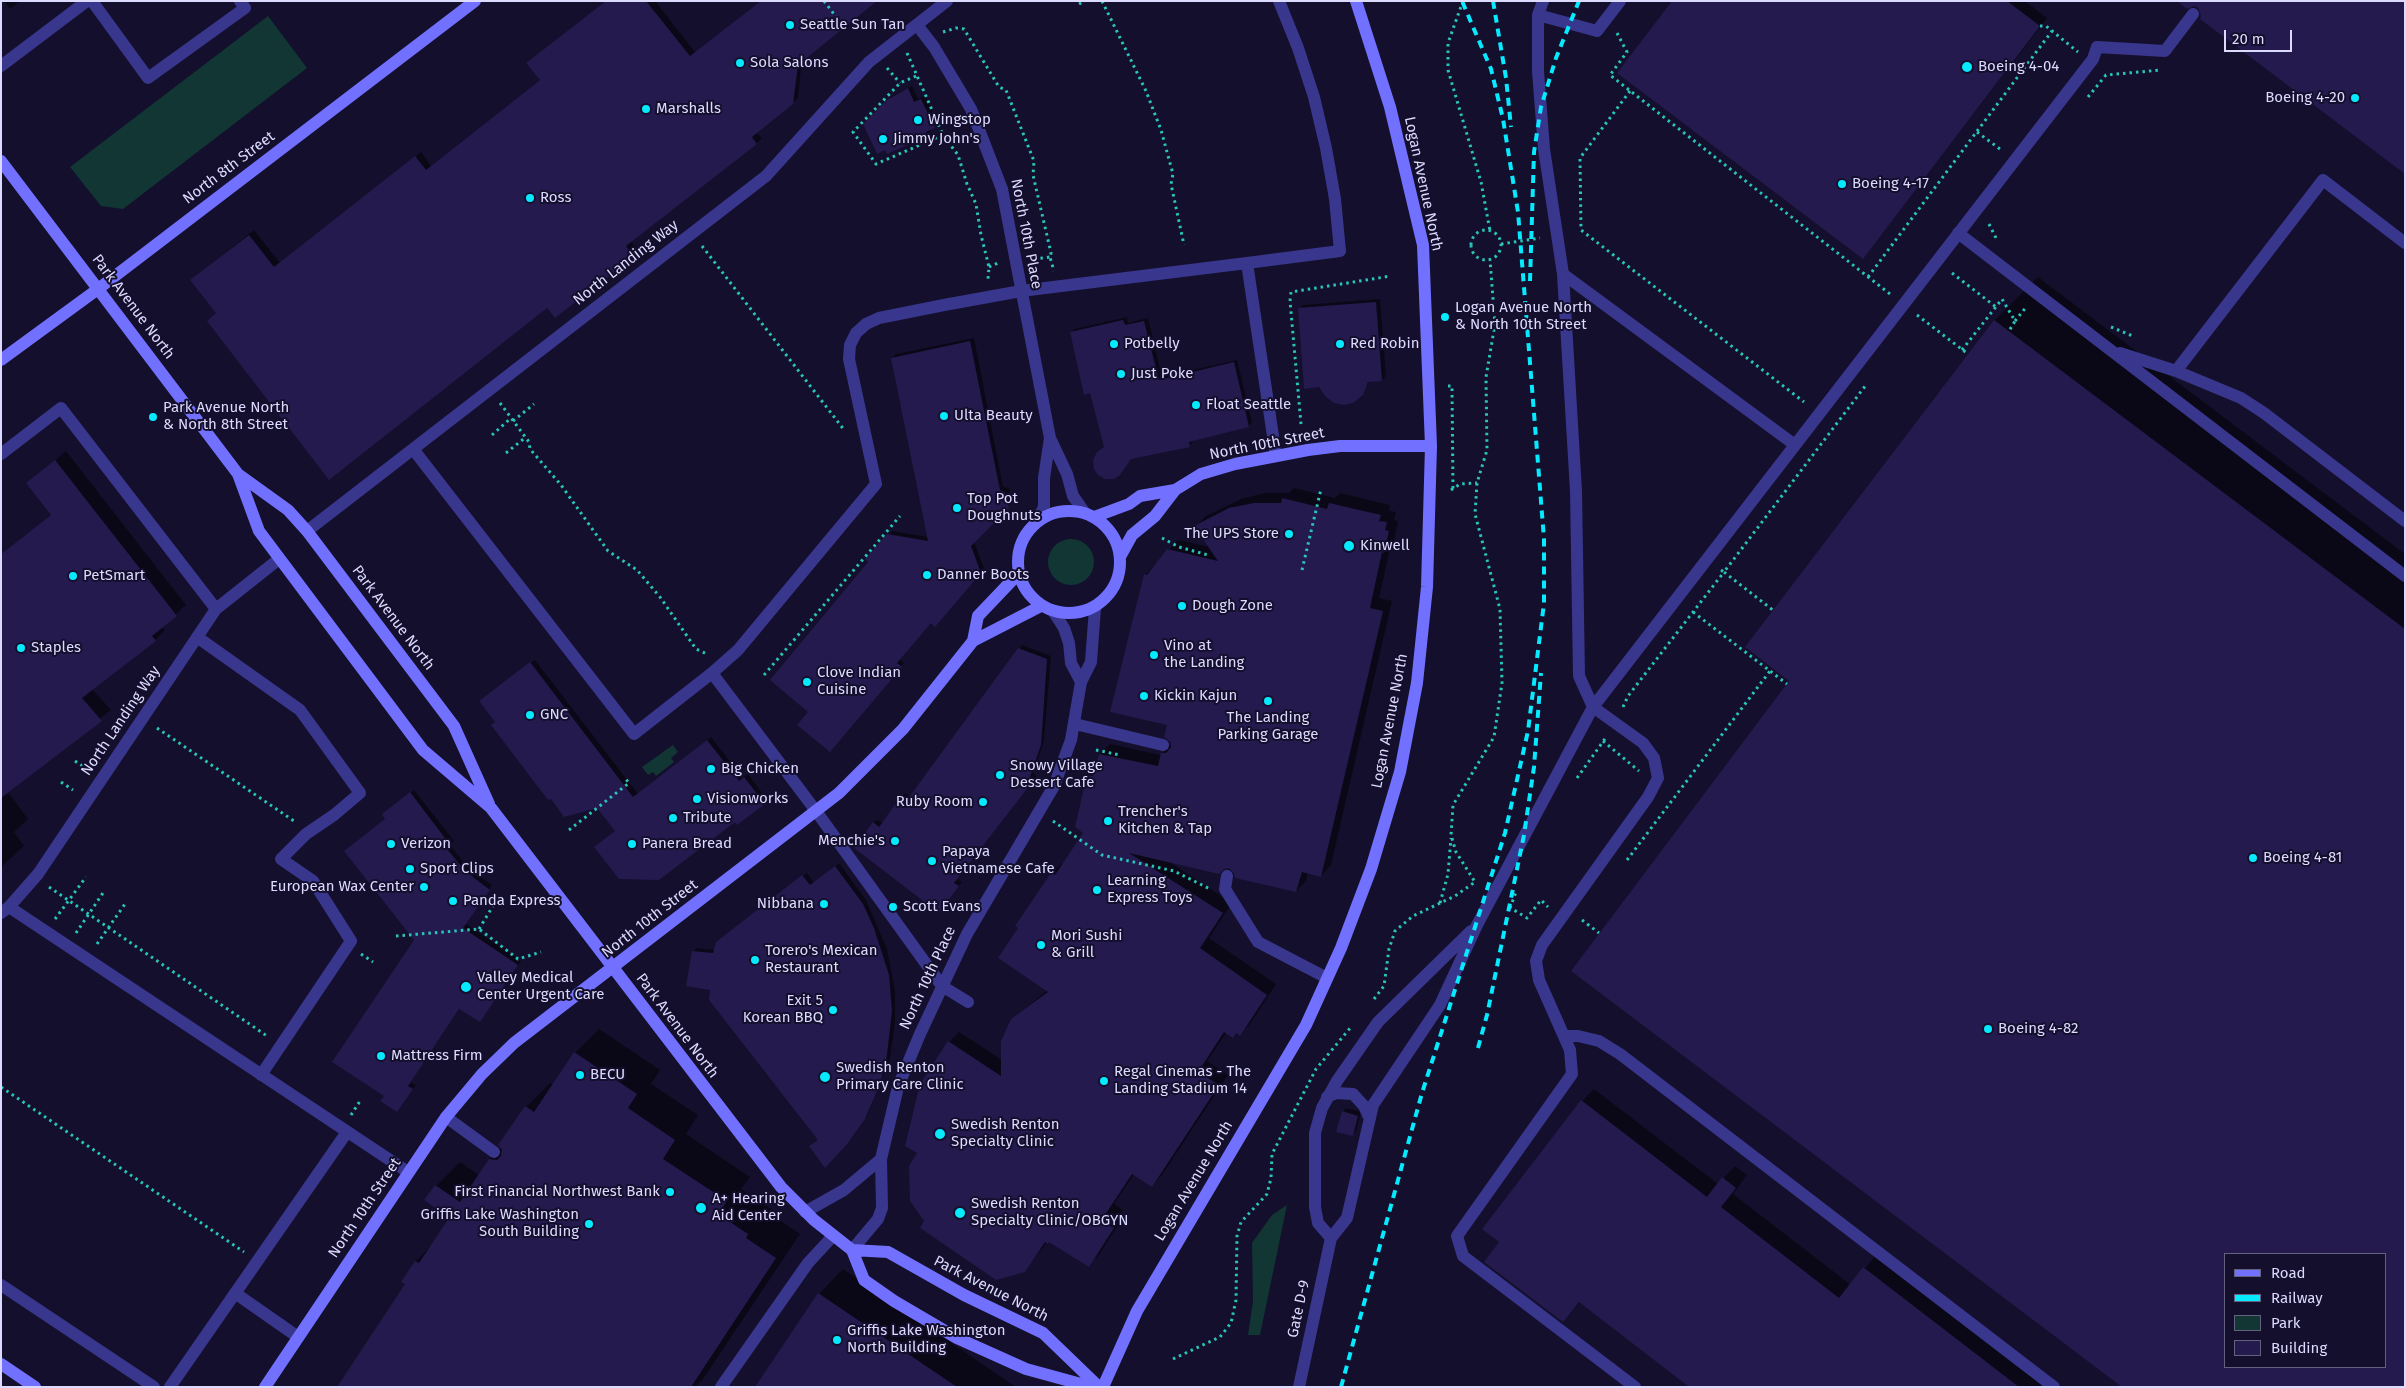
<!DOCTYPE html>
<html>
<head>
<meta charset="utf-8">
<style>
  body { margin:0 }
  #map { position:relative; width:2406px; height:1388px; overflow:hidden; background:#140f2c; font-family:"Fira Sans",sans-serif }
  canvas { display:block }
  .frame { position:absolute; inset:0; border:2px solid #dddaff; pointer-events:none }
  .legend { position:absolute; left:2224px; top:1253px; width:162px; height:115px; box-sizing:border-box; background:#140f2c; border:1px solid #646080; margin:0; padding:6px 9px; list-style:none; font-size:15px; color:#dddaff }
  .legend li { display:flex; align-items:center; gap:10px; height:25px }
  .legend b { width:25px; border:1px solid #646080 }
  .scale { position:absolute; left:2224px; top:30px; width:68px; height:22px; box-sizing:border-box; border:2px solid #dddaff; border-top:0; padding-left:6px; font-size:15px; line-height:18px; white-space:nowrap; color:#dddaff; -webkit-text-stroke:4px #140f2c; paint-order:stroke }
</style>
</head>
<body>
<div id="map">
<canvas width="2406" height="1388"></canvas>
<div class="frame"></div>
<ul class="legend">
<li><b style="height:6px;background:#7271ff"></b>Road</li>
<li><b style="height:6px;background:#06eaff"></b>Railway</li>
<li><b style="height:14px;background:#123634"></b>Park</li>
<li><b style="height:14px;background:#241a4e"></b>Building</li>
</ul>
<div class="scale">20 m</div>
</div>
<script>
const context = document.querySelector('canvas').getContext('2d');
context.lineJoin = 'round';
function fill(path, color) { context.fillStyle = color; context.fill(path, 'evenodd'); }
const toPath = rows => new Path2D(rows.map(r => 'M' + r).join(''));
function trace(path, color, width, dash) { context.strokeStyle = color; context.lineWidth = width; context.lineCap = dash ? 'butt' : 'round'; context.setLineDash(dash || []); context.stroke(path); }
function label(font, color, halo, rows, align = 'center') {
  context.font = font + ' "Fira Sans",sans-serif'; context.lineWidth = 4; context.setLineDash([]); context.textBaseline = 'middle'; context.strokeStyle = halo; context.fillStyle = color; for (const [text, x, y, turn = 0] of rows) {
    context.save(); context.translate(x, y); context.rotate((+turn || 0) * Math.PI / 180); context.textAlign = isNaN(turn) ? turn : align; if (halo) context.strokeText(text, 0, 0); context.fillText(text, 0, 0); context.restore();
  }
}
const green = toPath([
  [268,16,307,68,123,209,101,206,70,167],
  '1048 562a23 23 0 1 1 46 0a23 23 0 1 1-46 0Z',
  [673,745,678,752,671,758,674,762,656,776,653,772,648,775,642,767],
  [1287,1205,1260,1335,1248,1335,1253,1301,1252,1243,1272,1215]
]);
const shadow = toPath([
  [4,1,20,1,10,9],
  [605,1,655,1,695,52,802,59,798,98,756,132,762,138,757,143,631,241,638,251,633,256,548,306,218,313,197,275,254,230,280,263,421,152,431,166,541,79],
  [1673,1,2025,1,2047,18,1863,258],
  [912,86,918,99,925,96,938,123,930,128,931,131,927,135,888,152,865,124,892,96],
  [2038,277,2405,554,2405,1387,2124,1387,1791,681,1747,647,1995,320],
  [2225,1254,2385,1254,2385,1367,2225,1367],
  [1380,299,1386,376,1382,380,1370,380,1362,394,1299,309,1303,305],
  [1127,317,1128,323,1148,318,1162,377,1237,360,1252,422,1249,426,1192,439,1193,442,1189,446,1132,457,1120,474,1105,447,1091,391,1071,332,1075,329],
  [974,338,1003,487,1009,488,1012,503,974,542,984,568,939,621,931,622,900,659,904,663,833,747,809,711,870,562,892,531,928,537,892,358,896,354],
  [66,451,186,605,162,626,165,630,155,640,92,689,111,710,8,792,28,819,14,832,24,846,1,867,1,554,52,514,28,483],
  [1294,488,1335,498,1340,493,1390,505,1389,511,1396,512,1394,520,1398,521,1394,541,1391,544,1379,598,1392,601,1331,865,1321,876,1308,872,1306,881,1296,891,1236,872,1229,867,1168,861,1232,903,1209,938,1276,984,1250,1024,1240,1034,1237,1032,1233,1036,1227,1032,1207,1061,1228,1075,1162,1175,1152,1186,1134,1174,1114,1204,1123,1210,1120,1215,1123,1217,1099,1255,1088,1265,1049,1240,1024,1271,926,1221,918,1153,949,1042,959,1032,1002,1060,1012,1019,1048,990,1052,873,1062,863,1064,865,1085,833,1088,776,1097,767,1100,754,1110,744,1161,755,1172,743,1145,575,1178,540,1210,547,1196,526,1206,516,1241,499,1265,493,1289,493],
  [1022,645,1051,656,1044,741,1033,773,1037,776,957,879,962,882,942,908,873,823,877,820,883,823,905,793,911,797],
  [535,660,638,794,711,737,743,778,748,774,767,800,735,821,616,831,598,806,496,722,484,698],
  [414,790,454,841,450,845,468,868,492,885,466,924,521,961,480,1021,460,1008,410,1082,416,1085,397,1111,385,1096,415,940,387,819,387,811],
  [839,863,866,900,887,949,895,991,895,1023,890,1058,868,1114,852,1138,825,1166,819,1140,711,989,693,952,696,948,715,950,721,939,807,873,814,883],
  [599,1029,660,1070,651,1084,698,1115,686,1134,750,1177,741,1189,771,1209,769,1213,800,1234,703,1379,695,1387,338,1387,407,1284,416,1261,433,1244,451,1218,436,1186,460,1162,479,1175,490,1159,502,1148,526,1107,550,1083,553,1085,575,1053],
  [1594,1089,1718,1184,1735,1166,1747,1175,1733,1194,1851,1285,1876,1255,2043,1383,2040,1387,1691,1387,1580,1302,1563,1320,1501,1241,1582,1101],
  [1346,1108,1361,1112,1356,1131,1353,1135,1343,1112],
  [843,1269,1016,1387,757,1387,819,1294]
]);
const building = toPath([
  [606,1,646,1,690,56,761,1,877,1,798,65,793,104,752,137,757,144,626,246,634,257,555,318,547,308,329,480,207,321,216,313,190,280,249,235,274,267,415,156,426,170,540,80,526,63],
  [1672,1,2007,1,2040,26,1863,259,1617,73],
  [2177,1,2405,1,2405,174,2200,19,2201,15,2198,8,2194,6,2187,9],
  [908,88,914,102,921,99,935,128,926,132,928,136,887,154,885,150,877,154,863,124,887,100],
  [1376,302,1382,381,1368,382,1363,395,1353,403,1344,405,1334,403,1325,396,1319,387,1304,389,1298,308],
  [1123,320,1125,325,1144,321,1159,380,1234,362,1249,427,1189,442,1190,447,1131,459,1120,475,1114,479,1105,479,1098,475,1094,469,1093,460,1097,452,1104,447,1090,393,1084,395,1070,332],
  [1994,320,2405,629,2405,1387,2122,1387,1571,971,1789,681,1745,647],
  [2225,1254,2385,1254,2385,1367,2225,1367],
  [970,341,1000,490,1005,492,1009,508,971,546,981,573,935,627,931,623,909,649,897,663,902,667,830,752,797,725,808,712,770,680,868,562,865,559,887,534,928,541,891,358],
  [55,460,177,616,152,636,156,641,82,698,102,721,1,798,1,554,51,515,26,483],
  [1282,498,1327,509,1329,503,1381,515,1379,521,1387,522,1385,530,1389,531,1384,553,1382,552,1370,608,1383,611,1321,877,1302,872,1296,892,1235,878,1234,873,1229,868,1224,869,1219,874,1129,853,1223,913,1200,948,1267,995,1240,1036,1236,1033,1233,1038,1224,1032,1198,1072,1219,1085,1152,1187,1132,1174,1105,1215,1114,1220,1110,1226,1114,1228,1089,1267,1049,1242,1048,1244,1045,1242,1025,1272,996,1280,920,1228,924,1221,910,1201,909,1166,917,1153,905,1146,920,1084,948,1041,1001,1076,1001,1041,1011,1019,1048,992,998,958,1018,928,1015,926,1051,873,1055,875,1083,833,1075,827,1087,775,1093,776,1099,754,1158,766,1161,753,1166,753,1171,747,1171,742,1164,737,1167,725,1110,712,1144,574,1147,575,1167,549,1218,561,1194,526,1229,508,1254,503,1281,503],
  [1018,648,1047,659,1041,745,1030,777,1034,780,954,883,959,886,939,913,854,848,873,822,879,827,901,796,907,800],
  [530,662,633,797,707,740,739,781,744,777,765,804,737,825,735,822,659,880,619,879,594,847,615,831,597,808,564,817,551,799,548,800,491,725,495,722,479,701],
  [410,792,451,846,447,849,465,871,490,890,463,928,518,965,480,1022,459,1009,408,1086,413,1089,397,1112,380,1101,384,1096,332,1062,414,940,344,851,385,819,382,814],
  [835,866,863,904,874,928,889,975,892,1011,886,1063,878,1089,865,1119,848,1143,825,1168,809,1146,818,1140,709,1000,710,990,686,986,692,951,713,953,716,942,802,875,810,885],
  [574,1052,637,1094,628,1108,675,1140,663,1159,727,1201,718,1214,748,1234,746,1238,776,1258,691,1387,337,1387,405,1284,401,1282,415,1261,419,1263,449,1218,424,1200,435,1185,460,1202,489,1159,497,1160,501,1156,502,1149,498,1145,525,1106,534,1112],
  [1581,1100,1707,1197,1722,1177,1736,1188,1721,1207,1839,1298,1863,1267,2019,1387,1689,1387,1579,1302,1563,1322,1484,1262,1499,1242,1482,1229],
  [1342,1111,1358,1116,1353,1136,1336,1132],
  [818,1293,957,1387,755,1387]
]);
const path = toPath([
  [824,1,847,31],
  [1102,1,1146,91,1161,130,1173,174,1171,184,1184,245],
  [1463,1,1448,43,1448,70,1481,182,1490,231],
  [1079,4,1085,1],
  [2040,26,2046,26,2078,52],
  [943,32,956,28,964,29,999,87,1006,90,1034,161,1033,175,1051,253,1050,257,1054,271],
  [1617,33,1627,52,1610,75,1890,294],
  [907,53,943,135,958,155,967,184,976,204,981,235,989,267,988,279],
  [887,68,900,83],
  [916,76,900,83,853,132,876,164,943,135],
  [1630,91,1580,158,1581,230,1804,402],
  [2088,97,2106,75,2161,70],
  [1977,132,2000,149,1999,151],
  [1989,224,1996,238],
  '1471 245a15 15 0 1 1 30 0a15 15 0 1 1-30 0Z',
  [1501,244,1540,238],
  [702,246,845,431],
  [1034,259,1050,257],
  [989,267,1000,262],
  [1952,273,1996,307],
  [1868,277,2052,31],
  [1917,315,1968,354],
  [2015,321,2027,306],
  [2111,327,2135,337],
  [1962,350,2002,299,2015,321,2009,331],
  [1448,386,1452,386,1453,490],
  [500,403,529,442,530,449,561,485,608,551,637,570,660,597,696,649,707,654],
  [513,421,534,404],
  [1301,424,1290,301,1291,292,1391,276],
  [492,435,511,418],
  [506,453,526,437],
  [1451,490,1460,484,1477,483],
  [1162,538,1179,547,1208,555],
  [1302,570,1321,489],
  [1721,570,1724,572,1866,385],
  [1693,612,1787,684],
  [764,675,900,516],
  [1623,707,1628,696,1724,572,1774,611],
  [157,728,294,821],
  [1603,741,1639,771],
  [1096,750,1120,755],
  [75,761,87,769],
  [1577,778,1607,736],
  [61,782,73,790],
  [1053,821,1102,855,1174,871,1210,889],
  [569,830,629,783,624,777],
  [1627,860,1770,671],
  [49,887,267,1036],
  [1440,903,1448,874,1451,838],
  [1509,907,1527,918,1541,900,1548,907],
  [1510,908,1516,892],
  [55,919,86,877],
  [1582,920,1599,933],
  [479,929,499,896],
  [76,933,105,890],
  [396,936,479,929,518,959,541,952],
  [97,944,125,904],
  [361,954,373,962],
  [1374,999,1384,986,1389,949,1395,931,1413,916,1455,896,1475,882,1456,852,1451,835,1453,805,1494,737,1502,683,1500,609,1475,514,1477,483,1487,450,1486,377,1495,324,1490,260],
  [1,1087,244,1252],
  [351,1115,360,1101],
  [1173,1359,1220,1337,1231,1323,1236,1300,1237,1236,1241,1222,1267,1194,1271,1178,1272,1154,1316,1069,1351,1027]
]);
const lane = toPath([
  [92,1,148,78,245,8,240,1],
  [1543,1,1538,15,1538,71,1544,149,1563,274,1576,491,1579,676,1593,707,1643,743,1654,758,1658,778,1648,797,1542,945,1536,961,1539,980,1570,1050,1572,1074,1457,1236,1463,1256,1635,1387],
  [1538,15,1597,31,1620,1],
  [1,66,87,1],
  [1958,233,2405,576],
  [1247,263,1340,251,1335,199,1326,148,1314,97,1298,48,1279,1],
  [1563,274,1795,445],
  [2120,353,2176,371,2241,398,2264,413,2405,521],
  [2176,371,2323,180,2405,243],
  [413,449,634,734,712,673,738,650,876,484,849,359,850,345,856,333,866,324,879,318,944,305,1021,291,1247,263,1276,456],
  [1,454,61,408,216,609],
  [307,531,766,176,869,62,947,1],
  [197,637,300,710,360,793,334,815,306,834,281,859,313,881,351,941,261,1075],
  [712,673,816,811],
  [1075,724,1163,745],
  [1227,876,1225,889,1258,942,1327,978],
  [9,907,408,1172],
  [1,913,9,907,38,874,216,609,279,559],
  [1564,1036,1578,1036,1599,1041,1620,1054,2054,1387],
  [1327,1097,1336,1093,1353,1094,1364,1106,1369,1117],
  [446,1117,494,1152],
  [1331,1238,1318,1223,1315,1207,1315,1133,1322,1108,1337,1081,1378,1022,1471,931],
  [1,1285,154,1387],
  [235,1293,298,1337],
  [170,1387,347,1132],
  [721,1387,808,1263,833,1236],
  [1299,1387,1331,1238,1347,1218,1373,1105,1440,1005,1477,925,1593,707,2093,59,2097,47,2165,51,2193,14]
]);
const street = toPath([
  [917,25,934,47,971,109,1002,189,1050,438,1067,474,1073,496,1085,513],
  [1035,524,1044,507,1044,478,1050,438],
  [1053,611,1064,628,1069,643,1071,663,1081,682],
  [816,811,942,986,968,1002],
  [805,1212,844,1190,881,1159],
  [852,1250,878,1219,882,1208,881,1159,898,1087,920,1034,967,934,1054,786,1071,740,1081,682,1091,662,1095,608]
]);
const secondary = toPath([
  [1,161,238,474,259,531,423,750,491,808,781,1187,814,1220,852,1250,864,1280,894,1301,957,1338,1026,1369,1092,1387],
  [1,360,98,289,475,1],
  [238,474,288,510,307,531,454,726,489,804],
  '1018 562a51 51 0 1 1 102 0a51 51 0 1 1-102 0Z',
  [1094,517,1129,504,1140,496,1175,490],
  [1121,555,1132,535,1155,516,1175,490,1201,474,1235,464,1308,450,1340,446,1431,446],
  [973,641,1041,606],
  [852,1250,888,1252,964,1295,1043,1333,1099,1387],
  [1,1364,35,1387],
  [265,1387,446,1117,482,1074,514,1043,839,793,903,729,973,641,978,616,1019,573],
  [1103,1387,1137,1311,1306,1025,1341,948,1371,869,1400,772,1417,683,1427,587,1431,446,1423,245,1390,107,1356,1]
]);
const rail = toPath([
  [1493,1,1506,78,1511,127],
  [1530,281,1534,152,1541,107,1556,58,1579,1],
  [1478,1048,1487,1015,1524,835,1534,767,1541,673],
  [1341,1387,1422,1093,1505,833,1528,731,1544,603,1544,539,1518,212,1503,119,1491,69,1462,1]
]);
const markers = [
  [790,25,5,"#06eaff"],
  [740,63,5,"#06eaff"],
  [1967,67,6,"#06eaff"],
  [2355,98,5,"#06eaff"],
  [646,109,5,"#06eaff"],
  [918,120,5,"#06eaff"],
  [883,139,5,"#06eaff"],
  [1842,184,5,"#06eaff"],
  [530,198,5,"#06eaff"],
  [1445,317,5,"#06eaff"],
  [1114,344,5,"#06eaff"],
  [1340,344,5,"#06eaff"],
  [1121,374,5,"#06eaff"],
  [1196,405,5,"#06eaff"],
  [944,416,5,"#06eaff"],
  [153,417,5,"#06eaff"],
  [957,508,5,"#06eaff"],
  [1289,534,5,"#06eaff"],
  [1349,546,6,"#06eaff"],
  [927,575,5,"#06eaff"],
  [73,576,5,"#06eaff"],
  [1182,606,5,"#06eaff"],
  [21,648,5,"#06eaff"],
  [1154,655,5,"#06eaff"],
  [807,682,5,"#06eaff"],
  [1144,696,5,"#06eaff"],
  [1268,701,5,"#06eaff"],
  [530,715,5,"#06eaff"],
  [711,769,5,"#06eaff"],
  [1000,775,5,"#06eaff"],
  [697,799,5,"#06eaff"],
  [983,802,5,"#06eaff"],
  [673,818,5,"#06eaff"],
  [1108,821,5,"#06eaff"],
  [895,841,5,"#06eaff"],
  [391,844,5,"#06eaff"],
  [632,844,5,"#06eaff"],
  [2253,858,5,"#06eaff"],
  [932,861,5,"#06eaff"],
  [410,869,5,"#06eaff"],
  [424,887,5,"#06eaff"],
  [1097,890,5,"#06eaff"],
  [453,901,5,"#06eaff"],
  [824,904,5,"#06eaff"],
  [893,907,5,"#06eaff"],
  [1041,945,5,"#06eaff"],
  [755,960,5,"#06eaff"],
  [466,987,6,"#06eaff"],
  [833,1010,5,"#06eaff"],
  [1988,1029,5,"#06eaff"],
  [381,1056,5,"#06eaff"],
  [580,1075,5,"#06eaff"],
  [825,1077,6,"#06eaff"],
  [1104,1081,5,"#06eaff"],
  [940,1134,6,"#06eaff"],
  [670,1192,5,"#06eaff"],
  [701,1208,6,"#06eaff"],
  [960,1213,6,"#06eaff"],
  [589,1224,5,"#06eaff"],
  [837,1340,5,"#06eaff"]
];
const poiNames = [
  ["Seattle Sun Tan",800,25],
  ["Sola Salons",750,63],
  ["Boeing 4-04",1978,67],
  ["Boeing 4-20",2345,98,"right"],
  ["Marshalls",656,109],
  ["Wingstop",928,120],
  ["Jimmy John's",893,139],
  ["Boeing 4-17",1852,184],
  ["Ross",540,198],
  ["Logan Avenue North",1455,308],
  ["& North 10th Street",1455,325],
  ["Potbelly",1124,344],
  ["Red Robin",1350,344],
  ["Just Poke",1131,374],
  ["Float Seattle",1206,405],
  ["Park Avenue North",163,408],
  ["& North 8th Street",163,425],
  ["Ulta Beauty",954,416],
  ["Top Pot",967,499],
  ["Doughnuts",967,516],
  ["The UPS Store",1279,534,"right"],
  ["Kinwell",1360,546],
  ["Danner Boots",937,575],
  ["PetSmart",83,576],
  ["Dough Zone",1192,606],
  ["Vino at",1164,646],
  ["the Landing",1164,663],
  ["Staples",31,648],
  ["Clove Indian",817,673],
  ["Cuisine",817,690],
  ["Kickin Kajun",1154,696],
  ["GNC",540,715],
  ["The Landing",1268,718,"center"],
  ["Parking Garage",1268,735,"center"],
  ["Snowy Village",1010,766],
  ["Dessert Cafe",1010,783],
  ["Big Chicken",721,769],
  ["Visionworks",707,799],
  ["Ruby Room",973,802,"right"],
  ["Trencher's",1118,812],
  ["Kitchen & Tap",1118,829],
  ["Tribute",683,818],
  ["Menchie's",885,841,"right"],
  ["Verizon",401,844],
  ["Panera Bread",642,844],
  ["Papaya",942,852],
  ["Vietnamese Cafe",942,869],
  ["Boeing 4-81",2263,858],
  ["Sport Clips",420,869],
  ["Learning",1107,881],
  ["Express Toys",1107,898],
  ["European Wax Center",414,887,"right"],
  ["Panda Express",463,901],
  ["Nibbana",814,904,"right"],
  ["Scott Evans",903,907],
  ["Mori Sushi",1051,936],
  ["& Grill",1051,953],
  ["Torero's Mexican",765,951],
  ["Restaurant",765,968],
  ["Valley Medical",477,978],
  ["Center Urgent Care",477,995],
  ["Exit 5",823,1001,"right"],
  ["Korean BBQ",823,1018,"right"],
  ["Boeing 4-82",1998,1029],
  ["Mattress Firm",391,1056],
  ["Swedish Renton",836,1068],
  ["Primary Care Clinic",836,1085],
  ["Regal Cinemas - The",1114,1072],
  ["Landing Stadium 14",1114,1089],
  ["BECU",590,1075],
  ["Swedish Renton",951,1125],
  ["Specialty Clinic",951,1142],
  ["First Financial Northwest Bank",660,1192,"right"],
  ["A+ Hearing",712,1199],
  ["Aid Center",712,1216],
  ["Swedish Renton",971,1204],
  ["Specialty Clinic/OBGYN",971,1221],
  ["Griffis Lake Washington",579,1215,"right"],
  ["South Building",579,1232,"right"],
  ["Griffis Lake Washington",847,1331],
  ["North Building",847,1348]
];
const streetNames = [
  ["North 8th Street",229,168,-37],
  ["Logan Avenue North",1423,184,78],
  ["North 10th Place",1026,234,79],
  ["North Landing Way",626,263,-38],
  ["Park Avenue North",133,307,53],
  ["North 10th Street",1267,444,-11],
  ["Park Avenue North",393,618,53],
  ["North Landing Way",121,721,-56],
  ["Logan Avenue North",1390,721,-79],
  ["North 10th Street",650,919,-38],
  ["North 10th Place",928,978,-65],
  ["Park Avenue North",677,1026,53],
  ["Logan Avenue North",1194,1181,-59],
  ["North 10th Street",365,1208,-56],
  ["Park Avenue North",991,1289,27],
  ["Gate D-9",1299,1309,-78]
];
fill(green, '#123634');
fill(shadow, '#0007');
fill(building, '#241a4e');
trace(path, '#28c5b8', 3, [2.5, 4]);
trace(lane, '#39378d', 12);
trace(street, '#39378d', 12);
trace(secondary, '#7271ff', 12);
trace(rail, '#06eaff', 4, [8, 6]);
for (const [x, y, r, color] of markers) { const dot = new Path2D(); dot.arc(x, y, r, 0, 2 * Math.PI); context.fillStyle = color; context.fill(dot); trace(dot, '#140f2c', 2); }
label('15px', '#dddaff', '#140f2c', poiNames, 'left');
label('15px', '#dddaff', '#140f2c', streetNames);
</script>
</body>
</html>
